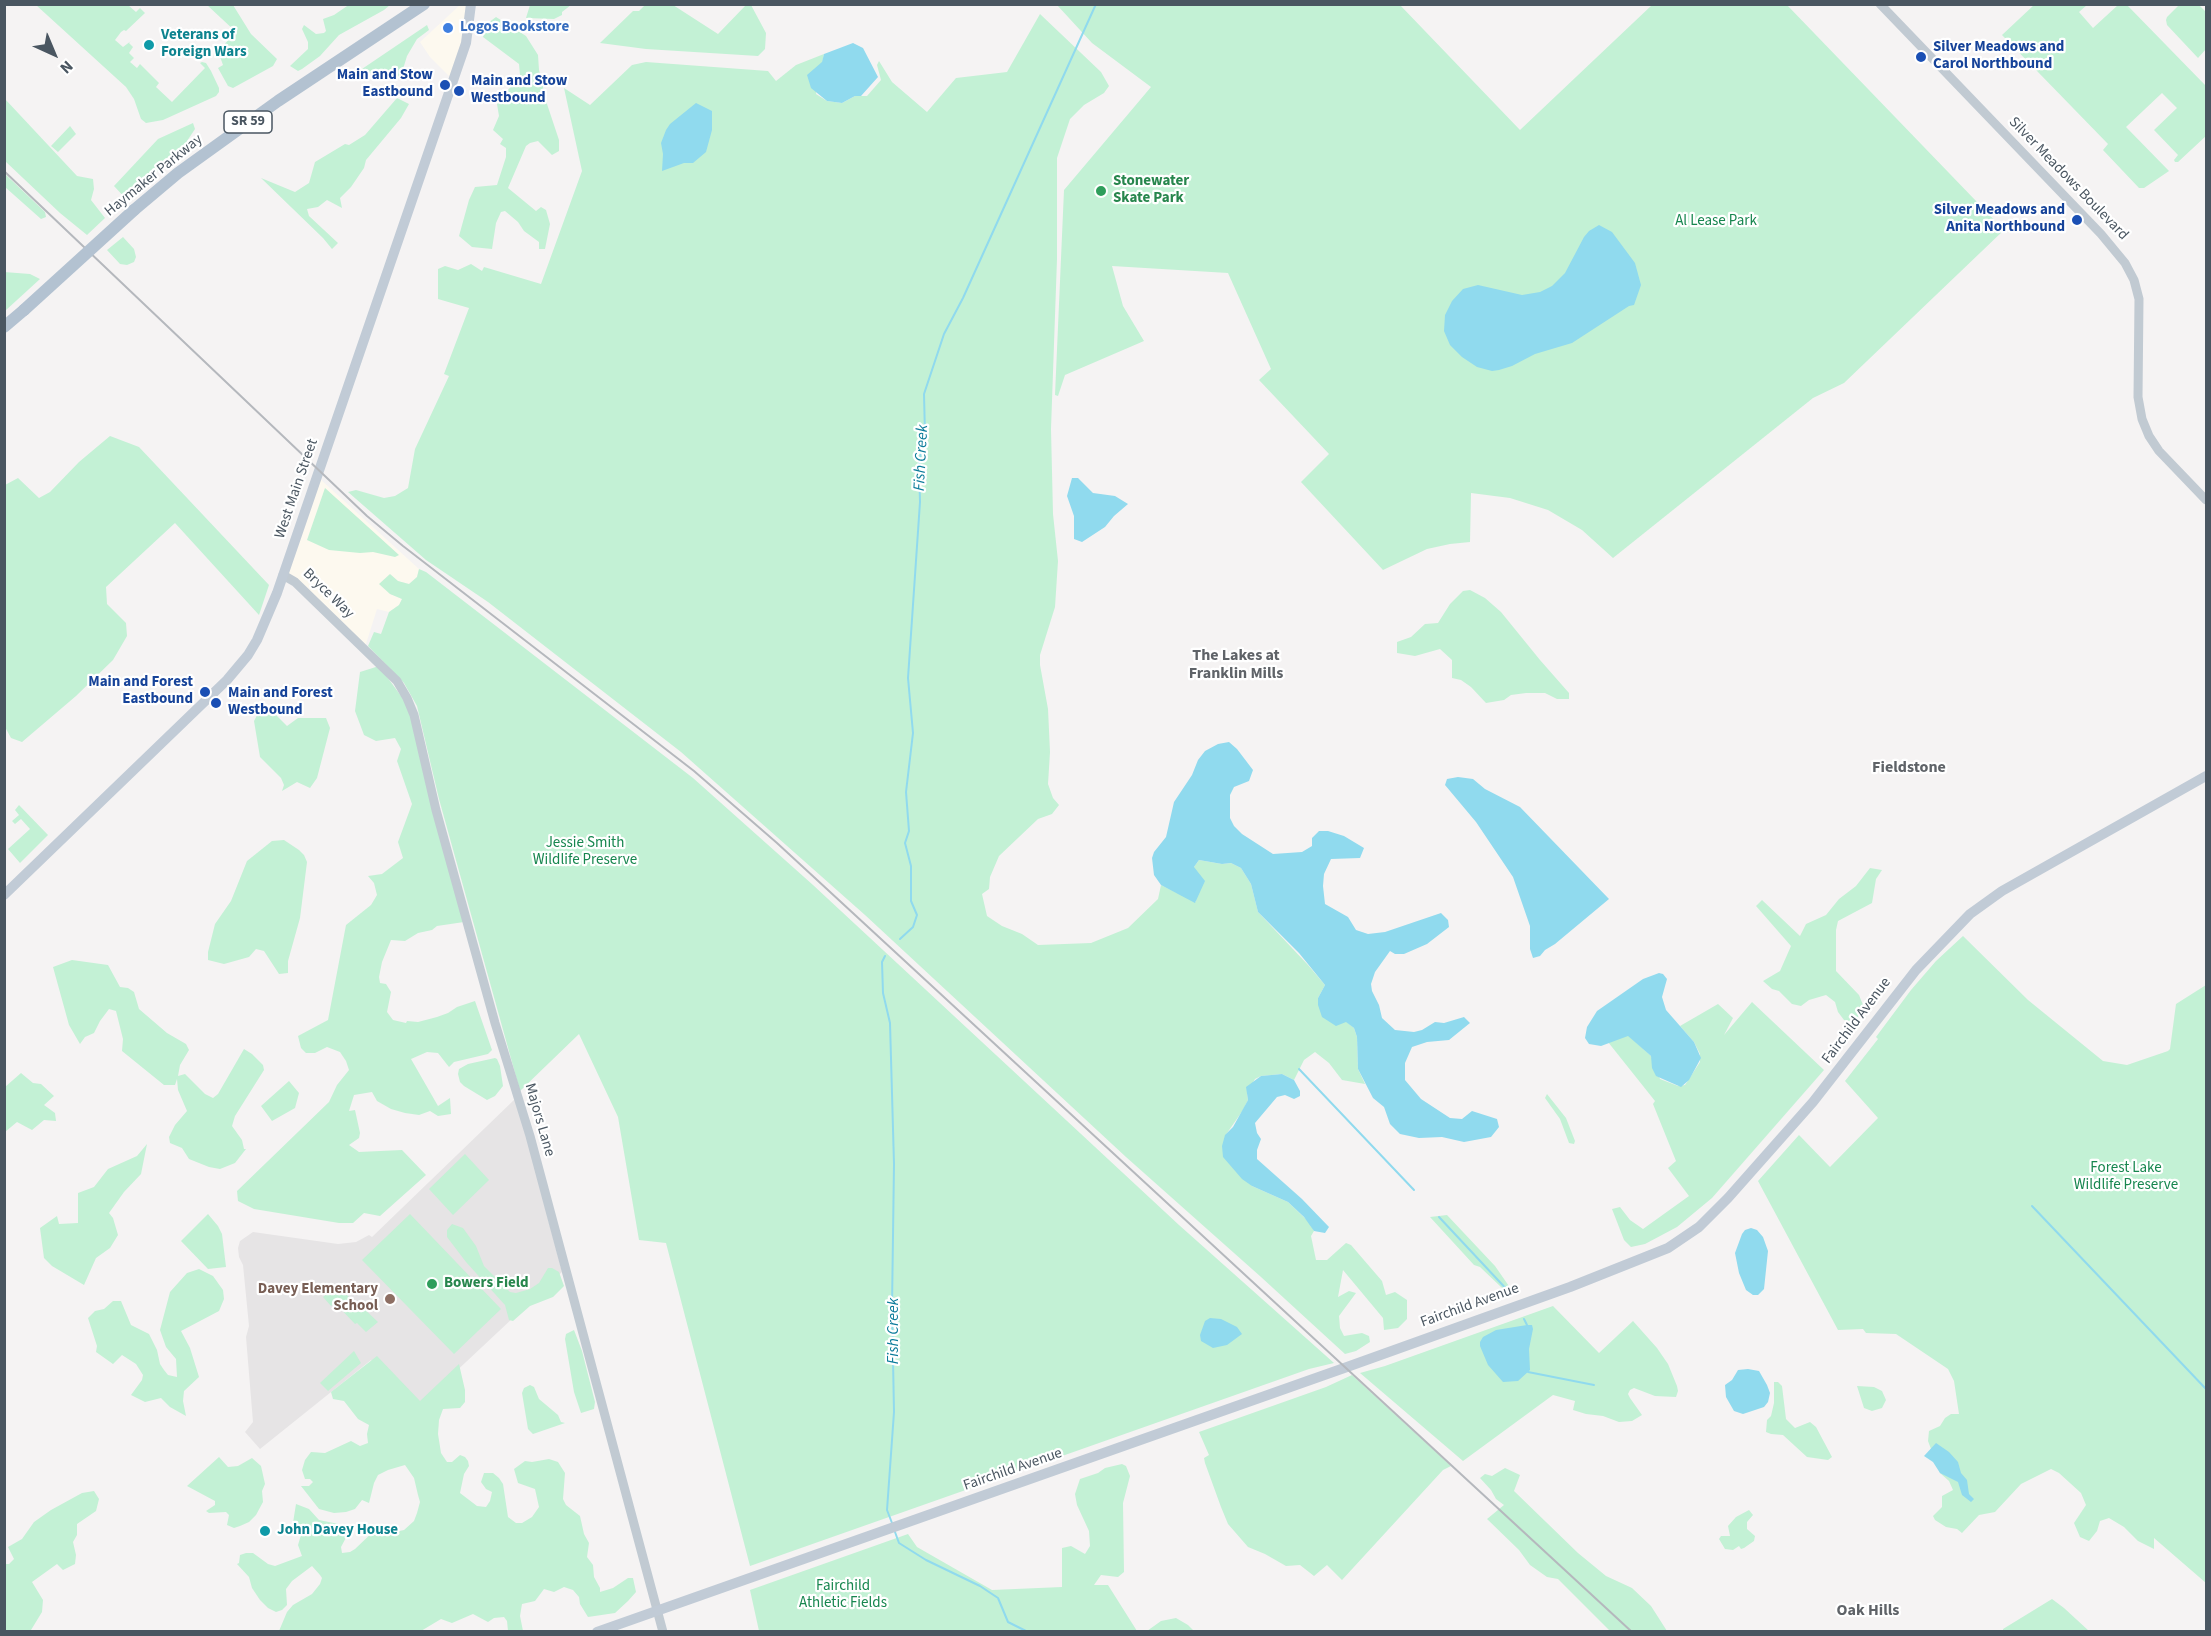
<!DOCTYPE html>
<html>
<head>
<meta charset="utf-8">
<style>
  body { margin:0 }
  #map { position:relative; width:2211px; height:1636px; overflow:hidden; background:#f5f3f3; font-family:"Source Sans 3",sans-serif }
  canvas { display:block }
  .frame { position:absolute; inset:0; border:6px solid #4a5661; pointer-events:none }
  .north { position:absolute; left:24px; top:24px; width:60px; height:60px; -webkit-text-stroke:4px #fff; paint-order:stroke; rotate:136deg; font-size:16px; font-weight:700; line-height:24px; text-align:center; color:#4a5661 }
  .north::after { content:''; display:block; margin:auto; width:21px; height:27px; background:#4a5661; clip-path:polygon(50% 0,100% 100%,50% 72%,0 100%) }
</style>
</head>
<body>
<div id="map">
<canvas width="2211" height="1636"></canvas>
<div class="frame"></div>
<div class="north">N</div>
</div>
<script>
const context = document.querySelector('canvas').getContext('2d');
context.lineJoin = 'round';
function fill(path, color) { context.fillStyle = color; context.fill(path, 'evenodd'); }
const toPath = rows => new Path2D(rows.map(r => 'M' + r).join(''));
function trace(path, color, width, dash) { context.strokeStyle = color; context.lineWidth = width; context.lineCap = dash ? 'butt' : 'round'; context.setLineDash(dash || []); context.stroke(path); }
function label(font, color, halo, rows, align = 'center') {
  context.font = font + ' "Source Sans 3",sans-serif'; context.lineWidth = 4.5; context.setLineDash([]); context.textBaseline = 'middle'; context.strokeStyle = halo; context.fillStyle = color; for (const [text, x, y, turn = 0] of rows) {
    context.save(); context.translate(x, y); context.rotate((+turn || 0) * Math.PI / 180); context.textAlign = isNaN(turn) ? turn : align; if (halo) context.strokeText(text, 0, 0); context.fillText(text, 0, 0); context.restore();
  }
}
const commercial = toPath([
  [460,5,469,5,470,8,452,79,430,57,420,42],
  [320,479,419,569,417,577,409,584,398,581,390,594,402,599,399,605,389,612,377,609,365,647,285,574]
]);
const education = toPath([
  [515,1099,528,1142,562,1272,418,1407,371,1360,260,1449,245,1432,253,1422,246,1337,249,1326,243,1265,239,1257,238,1248,240,1241,253,1232,338,1244,356,1242,369,1235,372,1237]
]);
const green = toPath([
  [350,4,390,5,384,10,339,35,320,56,302,69,298,71,290,66,308,49,308,42,302,29,304,25,316,34,324,33,326,31,323,19,334,15],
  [2180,4,2199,5,2206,12,2206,49,2198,58,2167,25,2166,20,2167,17],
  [36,5,128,5,136,12,140,8,145,13,126,31,124,30,121,32,115,40,123,47,131,41,129,43,133,47,129,53,134,58,130,62,137,68,140,64,159,83,156,87,172,102,205,68,200,63,202,62,206,63,211,71,219,88,219,92,216,96,163,120,146,123,141,119,134,99,126,87],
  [207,5,233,5,251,34,277,59,273,66,233,88,228,86,218,68,223,65,218,51,236,32],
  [530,5,530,4,571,5,562,12,562,15,554,19,526,18],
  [645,5,673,5,718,34,746,5,751,5,766,33,765,49,758,56,646,49,600,43,633,11,639,11],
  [1057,5,1400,5,1520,130,1652,5,1787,5,2004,230,1844,383,1813,398,1613,558,1582,530,1548,510,1510,498,1471,493,1470,542,1450,544,1427,549,1383,570,1301,482,1329,454,1259,380,1271,369,1228,273,1112,266,1123,306,1144,341,1065,375,1058,396,1055,395,1064,190,1151,87,1092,43],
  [2034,5,2087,5,2079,12,2093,28,2118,5,2127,5,2206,86,2206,136,2178,162,2175,162,2174,160,2178,155,2154,130,2177,108,2162,93,2126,127,2169,171,2144,188,2139,188,2103,150,2108,144,2002,35],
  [1040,14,1101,72,1109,86,1104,93,1084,105,1070,119,1057,158,1057,259,1051,429,1053,514,1058,561,1055,607,1040,655,1040,665,1048,709,1050,752,1048,784,1053,798,1059,805,1052,814,1038,819,999,856,990,877,989,889,982,894,987,916,1002,926,1022,934,1038,945,1091,943,1128,928,1158,899,1161,885,1196,902,1194,867,1199,860,1222,864,1231,863,1241,868,1251,884,1258,912,1308,965,1325,985,1318,998,1354,1028,1357,1037,1358,1069,1366,1086,1365,1084,1342,1080,1329,1063,1315,1052,1304,1060,1294,1080,1282,1074,1261,1076,1255,1079,1247,1093,1248,1100,1243,1110,1225,1136,1252,1186,1288,1202,1311,1224,1314,1231,1311,1236,1316,1260,1327,1260,1346,1243,1351,1245,1382,1281,1386,1295,1395,1292,1407,1300,1407,1319,1398,1328,1384,1330,1383,1318,1343,1270,1338,1297,1349,1291,1356,1293,1339,1316,1340,1328,1344,1336,1362,1333,1369,1336,1370,1342,1356,1351,1345,1354,1261,1277,1126,1157,865,915,681,752,488,602,426,560,348,492,356,490,384,498,395,496,408,488,415,449,449,376,444,374,469,308,438,299,438,269,445,266,458,270,471,264,482,271,484,267,541,284,582,171,564,88,590,105,632,65,646,62,768,71,776,81,796,65,824,54,816,94,827,101,842,103,855,96,867,96,881,80,877,65,879,61,892,82,927,112,956,78,1007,72],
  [496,17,526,36,538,55,539,70,547,104,559,140,559,151,552,155,538,141,530,143,526,146,508,188,536,211,541,207,546,210,550,224,545,249,539,249,539,242,524,231,518,222,505,211,501,212,496,223,492,249,472,247,459,236,469,200,475,187,497,185,506,157,506,148,500,144,503,139,493,130,499,116,497,104,520,75,519,64,483,37,488,23],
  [427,25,429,30,417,39,407,56,400,79,375,72,362,74,359,71],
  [397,98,409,104,401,118,366,160,364,168,351,187,340,198,342,208,327,200,318,207,307,209,309,216,338,243,332,249,323,238,261,178,295,192,309,183,315,162,345,144,349,145,365,135],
  [5,99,77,176,93,179,94,189,91,200,105,218,87,235,60,213,5,161],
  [193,123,195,129,183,147,127,200,114,186,158,139],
  [70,126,76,134,58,152,51,146],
  [5,174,45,212,46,217,41,219,5,187],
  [123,237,134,249,136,257,134,262,127,265,120,264,107,250],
  [4,272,30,274,40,279,5,311],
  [110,436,139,447,269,585,259,615,175,523,106,587,107,604,126,623,127,636,113,660,76,696,22,742,11,738,5,727,5,485,18,478,39,498,50,492,79,462],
  [325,488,399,555,395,557,373,552,360,553,329,550,307,540],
  [419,569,426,572,693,778,813,885,1179,1225,1334,1363,1309,1369,750,1566,666,1243,639,1240,618,1117,579,1034,520,1091,439,799,417,706,404,683,368,646,374,632,381,634,389,612,399,605,402,599,390,594,379,584,390,574,398,581,409,584,417,577],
  [1470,590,1485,598,1501,612,1540,660,1569,693,1569,699,1557,699,1545,693,1526,693,1511,695,1504,700,1486,703,1471,687,1461,680,1452,678,1452,660,1440,649,1415,656,1397,653,1397,642,1411,637,1425,624,1438,623,1450,604,1463,591],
  [379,666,404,700,411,717,464,922,437,926,432,930,418,933,405,941,391,940,382,962,379,977,380,983,386,984,391,992,387,1012,393,1020,406,1023,407,1021,418,1022,437,1017,448,1013,457,1007,475,1001,492,1050,488,1054,454,1062,449,1067,438,1053,427,1052,411,1059,438,1106,450,1098,451,1114,438,1116,430,1111,419,1115,405,1113,391,1109,377,1101,372,1092,354,1095,349,1111,355,1110,360,1133,359,1138,349,1145,359,1152,402,1150,426,1175,380,1216,364,1213,353,1223,339,1223,254,1209,238,1201,237,1191,329,1102,337,1085,349,1070,346,1061,340,1052,327,1047,315,1053,306,1053,301,1048,298,1036,328,1020,346,925,371,905,377,895,374,883,368,876,382,874,403,858,398,842,412,804,397,761,401,749,395,738,376,741,364,735,355,711,360,672],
  [261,708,271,710,287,726,298,718,326,718,330,728,317,778,310,788,297,782,282,791,284,785,281,778,260,757,254,721],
  [19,805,48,835,20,863,8,849,30,829,21,819,15,824,12,821,19,815,15,810],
  [284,840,299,850,304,855,307,862,300,918,288,961,288,973,279,974,264,951,256,949,249,957,224,964,208,960,208,952,215,924,231,901,247,861,272,841],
  [1870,868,1882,870,1876,879,1872,903,1838,921,1836,930,1836,971,1859,995,1863,1005,1858,1017,1853,1022,1844,1020,1838,1012,1835,1002,1826,995,1809,1000,1801,1006,1792,1004,1779,991,1772,989,1763,981,1780,971,1791,946,1756,906,1762,900,1800,936,1806,924,1826,915,1839,899,1856,886],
  [1963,936,2028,1000,2103,1061,2127,1065,2168,1051,2170,1049,2176,1004,2206,985,2206,1583,2154,1538,2154,1549,2138,1541,2124,1527,2109,1518,2100,1521,2097,1531,2089,1541,2080,1537,2074,1523,2086,1505,2081,1493,2059,1473,2051,1469,2021,1484,1995,1512,1979,1515,1962,1533,1957,1529,1946,1527,1935,1520,1933,1516,1942,1507,1942,1496,1953,1490,1949,1481,1940,1473,1928,1441,1929,1431,1940,1426,1945,1418,1951,1414,1959,1414,1954,1381,1948,1369,1896,1334,1866,1333,1863,1329,1838,1330,1758,1181,1799,1135,1830,1167,1878,1118,1845,1081,1878,1039,1876,1037,1911,990,1936,961],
  [72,960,108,965,120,987,128,988,134,992,139,1009,167,1033,186,1044,189,1050,180,1065,178,1076,185,1074,205,1094,213,1098,218,1094,244,1049,252,1054,263,1065,264,1070,235,1116,232,1126,242,1140,244,1149,246,1149,235,1163,220,1169,209,1167,189,1159,182,1148,170,1143,169,1137,175,1125,187,1111,178,1090,177,1079,175,1085,164,1085,122,1051,123,1039,116,1011,109,1009,100,1021,94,1033,85,1037,80,1044,69,1025,53,967],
  [1752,1002,1824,1070,1712,1198,1677,1227,1645,1244,1631,1247,1624,1240,1612,1209,1620,1207,1630,1220,1643,1229,1689,1196,1668,1168,1676,1161,1653,1104,1655,1101,1608,1042,1628,1035,1651,1056,1660,1079,1678,1086,1685,1085,1700,1062,1700,1054,1694,1042,1680,1026,1718,1004,1733,1018,1724,1035],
  [495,1058,497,1059,500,1066,503,1086,495,1096,487,1100,464,1086,460,1082,458,1074,459,1069,468,1064],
  [21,1073,33,1083,41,1084,54,1096,44,1105,55,1113,56,1121,44,1120,32,1130,17,1122,5,1132,5,1087],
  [289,1081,299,1093,295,1108,272,1121,261,1106],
  [1547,1094,1566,1118,1575,1141,1574,1144,1569,1143,1560,1119,1545,1098],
  [147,1144,141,1174,124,1192,109,1213,113,1218,118,1235,110,1248,96,1258,84,1285,52,1266,44,1258,40,1228,57,1216,59,1224,78,1223,78,1193,94,1187,108,1169,137,1156],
  [465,1154,489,1180,453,1215,429,1189],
  [208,1214,218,1226,222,1234,226,1267,208,1269,181,1241],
  [410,1214,501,1309,454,1354,362,1260],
  [1447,1215,1495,1266,1511,1289,1507,1291,1501,1287,1480,1267,1474,1265,1430,1217],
  [452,1224,463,1228,476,1246,484,1266,510,1292,516,1293,530,1289,539,1283,548,1268,552,1268,559,1272,564,1286,553,1297,530,1306,513,1321,509,1320,505,1305,466,1262,447,1237,447,1230],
  [199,1269,213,1276,223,1290,224,1299,219,1311,181,1331,190,1348,199,1377,184,1391,183,1401,186,1416,170,1407,161,1398,145,1402,131,1395,142,1380,143,1375,136,1364,122,1355,113,1364,96,1352,97,1346,88,1318,95,1311,104,1309,113,1301,121,1301,131,1325,149,1334,157,1350,160,1364,164,1370,168,1375,177,1377,176,1359,166,1347,160,1330,170,1292,187,1273],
  [334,1287,339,1293,344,1292,354,1302,352,1308,354,1310,360,1305,378,1322,366,1332,357,1323,355,1324,335,1303,331,1306,323,1297],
  [1553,1306,1599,1353,1633,1321,1657,1348,1668,1364,1677,1386,1678,1391,1676,1397,1655,1396,1634,1388,1630,1390,1628,1394,1630,1398,1642,1415,1632,1421,1619,1422,1603,1416,1586,1414,1573,1410,1575,1401,1553,1395,1463,1461,1360,1373,1385,1366],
  [574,1330,582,1351,595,1402,594,1409,581,1413,574,1392,565,1339,566,1334],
  [354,1351,361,1363,328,1391,320,1383],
  [377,1356,420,1401,459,1364,465,1390,465,1402,460,1408,443,1409,439,1420,438,1434,441,1453,447,1462,452,1462,460,1455,465,1457,468,1461,469,1466,464,1474,460,1493,477,1506,486,1507,490,1501,492,1492,486,1489,481,1482,484,1473,493,1473,499,1478,503,1484,508,1517,516,1523,522,1523,532,1517,539,1507,535,1489,518,1483,514,1469,525,1461,532,1462,549,1459,558,1462,565,1473,563,1499,566,1505,580,1516,584,1534,589,1543,587,1557,593,1565,594,1577,600,1588,600,1592,613,1588,628,1578,633,1578,636,1592,628,1601,615,1613,588,1617,580,1604,579,1597,573,1590,564,1587,554,1592,544,1589,535,1601,522,1604,520,1616,523,1631,508,1631,507,1621,504,1617,494,1618,488,1622,473,1614,452,1623,441,1619,421,1631,279,1631,287,1612,293,1605,312,1594,320,1584,322,1578,320,1575,312,1566,292,1581,286,1589,287,1605,282,1610,276,1612,268,1608,260,1600,252,1588,249,1577,237,1564,239,1563,240,1555,246,1553,253,1553,268,1564,275,1566,302,1556,298,1545,301,1535,299,1531,292,1529,296,1504,309,1509,319,1520,348,1526,349,1532,341,1547,342,1553,350,1552,355,1549,377,1528,386,1528,395,1532,404,1530,414,1521,417,1513,420,1502,418,1495,414,1478,405,1465,388,1470,378,1475,374,1483,369,1503,362,1500,355,1509,346,1512,334,1513,319,1509,301,1486,309,1486,313,1482,310,1479,305,1479,302,1470,305,1460,311,1452,325,1453,351,1441,360,1446,368,1443,367,1434,369,1425,358,1419,344,1401,333,1399,331,1392],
  [1352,1375,1451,1466,1443,1470,1342,1580,1327,1565,1314,1576,1300,1565,1286,1566,1265,1554,1248,1547,1228,1524,1221,1507,1205,1463,1204,1458,1209,1455,1199,1432,1326,1387],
  [1774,1382,1778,1382,1782,1386,1786,1419,1795,1428,1810,1422,1816,1427,1832,1457,1828,1460,1807,1457,1783,1435,1771,1434,1766,1432,1767,1420,1771,1416,1774,1403],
  [530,1385,534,1387,539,1399,558,1415,561,1422,565,1423,533,1434,528,1429,522,1393,524,1388],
  [1857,1386,1874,1387,1882,1391,1886,1400,1882,1408,1872,1411,1864,1408],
  [219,1457,228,1467,238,1466,252,1458,261,1466,265,1484,262,1491,263,1502,256,1515,249,1522,240,1526,234,1528,227,1525,229,1515,226,1512,209,1513,206,1511,215,1505,215,1501,187,1486],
  [1122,1464,1126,1466,1130,1476,1123,1503,1124,1572,1118,1577,1101,1575,1094,1585,1108,1585,1137,1631,759,1631,750,1590,908,1534,917,1547,992,1590,1062,1587,1062,1548,1071,1546,1085,1554,1090,1546,1089,1531,1077,1505,1075,1494,1080,1479,1098,1473,1105,1468],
  [1505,1468,1520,1475,1514,1491,1578,1553,1606,1576,1632,1588,1651,1606,1667,1631,1610,1631,1558,1579,1547,1577,1530,1565,1519,1550,1487,1519,1504,1505,1496,1499,1491,1490,1480,1478,1485,1474,1492,1476],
  [94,1491,99,1499,96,1511,77,1524,77,1535,73,1542,76,1555,75,1564,63,1570,57,1564,32,1582,43,1600,42,1612,31,1630,5,1631,5,1564,9,1564,14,1559,8,1547,22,1539,34,1522,51,1510,82,1493],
  [1749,1510,1753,1515,1747,1522,1747,1529,1755,1536,1754,1541,1744,1548,1741,1549,1739,1546,1733,1550,1725,1549,1719,1539,1721,1536,1730,1536,1728,1526,1736,1517],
  [2052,1599,2064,1608,2089,1631,2003,1631,2003,1629],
  [1176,1618,1188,1625,1194,1631,1147,1631,1161,1621]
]);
const water = toPath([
  [853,43,863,48,878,77,861,96,855,96,842,103,827,101,811,88,807,75,822,62,824,54],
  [696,103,712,111,712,130,706,152,693,163,684,163,662,171,663,154,661,143,666,130,670,124],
  [1599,225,1612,232,1635,263,1641,285,1634,305,1629,306,1572,343,1535,354,1512,366,1499,370,1492,371,1477,367,1462,357,1450,345,1444,331,1445,315,1452,301,1463,289,1478,285,1522,295,1540,292,1552,286,1565,273,1584,237,1589,231],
  [1072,478,1078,478,1093,493,1115,496,1128,504,1114,516,1105,527,1082,542,1074,539,1074,516,1067,496],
  [1229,742,1237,749,1253,770,1249,781,1234,787,1230,795,1230,818,1234,826,1242,834,1273,854,1302,852,1312,846,1312,838,1319,831,1328,831,1344,836,1364,848,1360,858,1331,859,1324,874,1323,886,1325,904,1348,917,1356,930,1368,934,1385,932,1441,913,1448,920,1449,927,1427,944,1404,954,1395,954,1390,951,1375,972,1371,984,1372,991,1379,1005,1382,1018,1395,1030,1414,1032,1422,1030,1435,1022,1444,1023,1464,1017,1470,1023,1449,1040,1427,1042,1412,1047,1405,1063,1405,1080,1421,1099,1450,1118,1462,1119,1472,1111,1497,1119,1499,1127,1491,1137,1464,1142,1442,1137,1419,1138,1400,1134,1390,1124,1384,1107,1373,1098,1358,1069,1357,1037,1354,1028,1346,1022,1336,1026,1322,1017,1318,1005,1318,998,1325,985,1299,953,1258,912,1251,884,1241,868,1231,863,1222,864,1199,860,1194,867,1205,881,1195,903,1161,885,1154,875,1152,858,1154,852,1166,837,1174,802,1192,775,1198,760,1205,751,1218,744],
  [1458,777,1473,779,1485,789,1520,807,1609,899,1555,944,1545,950,1540,956,1533,958,1530,949,1530,926,1513,877,1476,822,1445,785,1447,779],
  [1659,973,1663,974,1667,979,1662,997,1666,1010,1694,1042,1701,1058,1689,1080,1681,1087,1656,1076,1652,1068,1651,1056,1628,1036,1601,1046,1589,1044,1585,1038,1587,1027,1597,1011,1643,979],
  [1282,1074,1294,1080,1300,1091,1300,1096,1294,1099,1285,1095,1277,1097,1255,1123,1257,1133,1261,1139,1257,1150,1257,1159,1302,1199,1329,1227,1325,1233,1314,1231,1304,1217,1288,1202,1252,1186,1242,1179,1223,1157,1222,1146,1225,1135,1233,1127,1248,1100,1246,1087,1261,1076],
  [1751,1228,1757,1230,1763,1237,1768,1251,1764,1289,1758,1295,1753,1295,1746,1290,1739,1273,1735,1253,1742,1234,1745,1230],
  [1210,1318,1221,1319,1237,1327,1242,1334,1227,1345,1213,1348,1201,1341,1200,1335,1205,1321],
  [1527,1325,1532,1325,1533,1329,1529,1349,1530,1370,1518,1381,1503,1382,1488,1365,1480,1346,1480,1342,1483,1337,1496,1330],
  [1748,1369,1759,1371,1767,1385,1770,1393,1768,1402,1764,1407,1743,1414,1734,1411,1726,1397,1725,1385,1732,1380,1738,1370],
  [1936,1443,1949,1452,1958,1462,1961,1473,1967,1480,1969,1494,1974,1499,1971,1502,1962,1495,1958,1482,1940,1473,1933,1462,1924,1456]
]);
const stream = toPath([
  [900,939,913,927,917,915,911,901,911,866,905,843,909,831,906,792,913,733,908,678,920,502,919,462,925,435,924,394,944,334,963,298,1096,4],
  [885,956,882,962,883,993,890,1023,894,1164,892,1307,894,1412,887,1510,892,1523],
  [1299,1069,1414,1190],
  [2032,1206,2206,1389],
  [1439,1217,1511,1294],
  [1524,1319,1527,1325],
  [1528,1372,1594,1385],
  [895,1532,899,1543,926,1560,980,1586,998,1598,1008,1622,1028,1632]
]);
const tertiary = toPath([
  [1880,4,2101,234,2125,263,2134,280,2139,299,2138,397,2142,419,2149,436,2159,451,2206,500],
  [283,575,295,582,397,681,407,698,414,715,436,810,495,1023,530,1136,663,1632]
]);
const secondary = toPath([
  [4,895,227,680,248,655,257,640,277,593,466,43,471,4],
  [597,1632,1347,1367,1570,1287,1668,1248,1699,1227,1728,1198,1813,1102,1916,970,1970,914,2002,891,2206,776]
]);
const primary = toPath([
  [134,210,178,173,278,101,424,4],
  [4,327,24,310]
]);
const rail = toPath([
  [4,171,367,516,403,546,694,771,777,843,1632,1632]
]);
const primaryBridge = toPath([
  [24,310,134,210]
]);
const markers = [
  [448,28,6,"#3f7fe0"],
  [149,45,6,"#0f9aa8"],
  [1921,57,6,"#1a4fb4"],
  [445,85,6,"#1a4fb4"],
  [459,91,6,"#1a4fb4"],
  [1101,191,6,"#2e9e5b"],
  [2077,220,6,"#1a4fb4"],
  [205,692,6,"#1a4fb4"],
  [216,703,6,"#1a4fb4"],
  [432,1284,6,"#2e9e5b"],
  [390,1299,6,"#8d6e63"],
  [265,1531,6,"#0f9aa8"]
];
const shields = [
  [248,122,48]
];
const shieldNames = [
  ["SR 59",248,122]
];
const shopNames = [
  ["Logos Bookstore",460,28]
];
const cultureNames = [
  ["Veterans of",161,36],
  ["Foreign Wars",161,53],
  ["John Davey House",277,1531]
];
const transitNames = [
  ["Silver Meadows and",1933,48],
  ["Carol Northbound",1933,65],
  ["Main and Stow",433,76,"right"],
  ["Eastbound",433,93,"right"],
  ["Main and Stow",471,82],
  ["Westbound",471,99],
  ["Silver Meadows and",2065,211,"right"],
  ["Anita Northbound",2065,228,"right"],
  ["Main and Forest",193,683,"right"],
  ["Eastbound",193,700,"right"],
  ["Main and Forest",228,694],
  ["Westbound",228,711]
];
const streetNames = [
  ["Haymaker Parkway",154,176,-39],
  ["Silver Meadows Boulevard",2068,179,46],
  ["West Main Street",297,489,-71],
  ["Bryce Way",328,594,44],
  ["Fairchild Avenue",1857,1021,-53],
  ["Majors Lane",539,1120,74],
  ["Fairchild Avenue",1470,1306,-20],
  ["Fairchild Avenue",1013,1470,-19]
];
const leisureNames = [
  ["Stonewater",1113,182],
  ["Skate Park",1113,199],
  ["Bowers Field",444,1284]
];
const parkNames = [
  ["Al Lease Park",1716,222],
  ["Jessie Smith",585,844],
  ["Wildlife Preserve",585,861],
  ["Forest Lake",2126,1169],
  ["Wildlife Preserve",2126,1186],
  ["Fairchild",843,1587],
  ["Athletic Fields",843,1604]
];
const educationNames = [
  ["Davey Elementary",378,1290],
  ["School",378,1307]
];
const waterNames = [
  ["Fish Creek",922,458,-87],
  ["Fish Creek",894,1331,-90]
];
const neighbourhoodNames = [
  ["The Lakes at",1236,656],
  ["Franklin Mills",1236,674],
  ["Fieldstone",1909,768],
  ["Oak Hills",1868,1611]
];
fill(commercial, '#fdf9ef');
fill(education, '#e6e4e5');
fill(green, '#c3f1d5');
fill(water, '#90daee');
trace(stream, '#90daee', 2);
trace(tertiary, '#c1cad2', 9);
trace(secondary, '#c1cbd6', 10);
trace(primary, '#b3c2d1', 12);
trace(rail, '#b5b8bd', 2);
trace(primaryBridge, '#b3c2d1', 12);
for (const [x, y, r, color] of markers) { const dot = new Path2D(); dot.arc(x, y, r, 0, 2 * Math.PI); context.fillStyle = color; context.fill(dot); trace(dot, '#fff', 2); }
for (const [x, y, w] of shields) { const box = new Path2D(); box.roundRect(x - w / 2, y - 11, w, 22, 4.5); context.fillStyle = '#fff'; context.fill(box); trace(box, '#4a5661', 1.5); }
label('bold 14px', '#4a5661', null, shieldNames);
label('bold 15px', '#366cbe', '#fff', shopNames, 'left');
label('bold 15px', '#0d838f', '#fff', cultureNames, 'left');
label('bold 15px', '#164399', '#fff', transitNames, 'left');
label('15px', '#4a5661', '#fff', streetNames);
label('bold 15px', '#27864d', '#fff', leisureNames, 'left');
label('15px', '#17864f', '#fff', parkNames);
label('bold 15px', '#785e54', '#fff', educationNames, 'right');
label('italic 16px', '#0c7c9b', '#fff', waterNames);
label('bold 16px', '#5f6368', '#fff', neighbourhoodNames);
</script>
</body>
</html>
